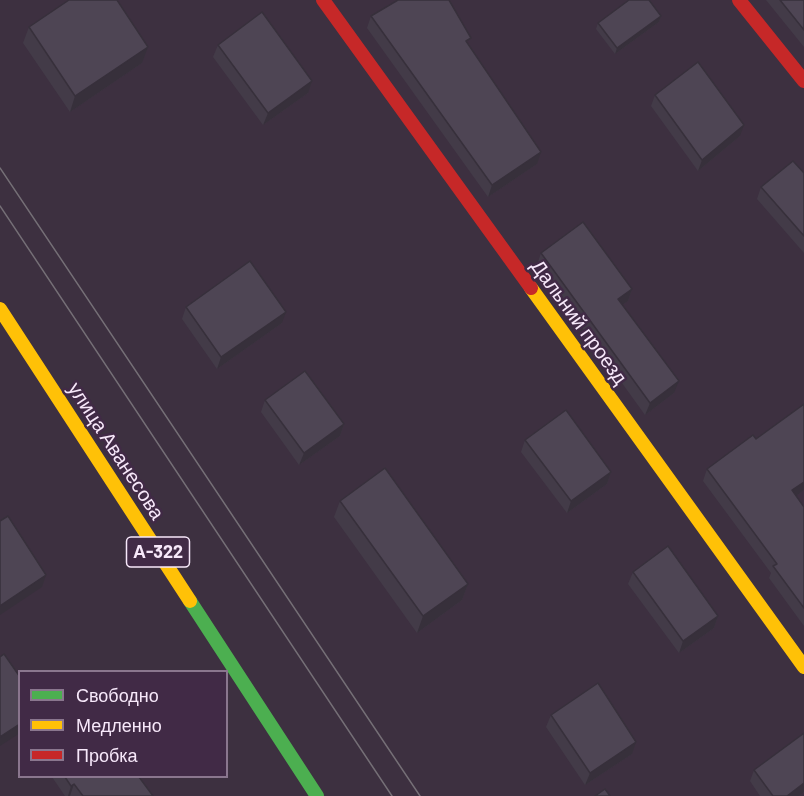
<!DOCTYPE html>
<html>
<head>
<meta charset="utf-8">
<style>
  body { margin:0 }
  #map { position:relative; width:804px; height:796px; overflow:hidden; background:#3d3040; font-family:Barlow,sans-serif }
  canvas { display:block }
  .legend { position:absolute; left:18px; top:670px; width:210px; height:108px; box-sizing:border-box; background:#412a46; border:2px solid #8a768e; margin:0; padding:8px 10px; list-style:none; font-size:18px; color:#f7e8fa }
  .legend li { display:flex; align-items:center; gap:12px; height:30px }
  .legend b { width:30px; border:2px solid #8a768e }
</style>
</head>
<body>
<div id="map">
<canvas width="804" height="796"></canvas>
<ul class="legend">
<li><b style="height:8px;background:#4caf50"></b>Свободно</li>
<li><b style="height:8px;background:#ffc107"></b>Медленно</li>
<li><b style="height:8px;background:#c62828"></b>Пробка</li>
</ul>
</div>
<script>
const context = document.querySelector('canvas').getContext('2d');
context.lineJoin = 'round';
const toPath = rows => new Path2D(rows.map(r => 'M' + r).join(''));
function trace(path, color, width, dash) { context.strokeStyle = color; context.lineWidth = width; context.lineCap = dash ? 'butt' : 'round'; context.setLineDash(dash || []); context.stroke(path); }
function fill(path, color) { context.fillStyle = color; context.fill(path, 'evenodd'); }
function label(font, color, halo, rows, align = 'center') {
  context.font = font + ' Barlow,sans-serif'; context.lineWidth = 5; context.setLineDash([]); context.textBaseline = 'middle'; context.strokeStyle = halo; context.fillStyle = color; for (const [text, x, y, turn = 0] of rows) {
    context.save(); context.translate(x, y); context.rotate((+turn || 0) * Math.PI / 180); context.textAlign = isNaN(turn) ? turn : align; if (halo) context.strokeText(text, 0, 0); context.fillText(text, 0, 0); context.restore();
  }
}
const fast = toPath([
  [190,601,317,796]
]);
const slow = toPath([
  [531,288,804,667],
  [0,309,190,601]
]);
const jam = toPath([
  [323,0,531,288],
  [739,0,804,81]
]);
const tram = toPath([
  [0,168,420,796],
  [0,206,392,796]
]);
const wall = toPath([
  [766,0,804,0,804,47],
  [371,16,469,44,537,164,488,197,367,28],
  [661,16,659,22,615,54,596,29,598,23],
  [29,27,142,63,70,112,23,43],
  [218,45,308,93,263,125,213,57],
  [655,95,740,136,698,171,651,106],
  [804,173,804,253,757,199,761,187],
  [541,253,632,289,628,301,622,305,674,393,645,415,537,265],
  [186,307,282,323,217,369,182,319],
  [265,400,344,424,340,436,299,465,261,412],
  [804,404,804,490,796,496,804,507,804,626,769,578,771,573,703,481,707,469,756,439],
  [525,440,611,472,607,484,567,513,521,452],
  [340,501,468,584,462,600,417,633,334,517],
  [633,572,718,616,714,628,679,653,628,584],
  [551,715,632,754,585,785,546,727],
  [804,733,804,792,799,796,760,796,750,781,754,770],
  [52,777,139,777,153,796,65,796]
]);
const shadedWall = toPath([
  [661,16,659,22,615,54,617,48],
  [148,47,142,63,70,112,75,96],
  [312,81,308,93,263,125,268,113],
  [744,125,740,136,698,171,702,160],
  [541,152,537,164,488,197,492,185],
  [632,289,628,301,613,311,618,299],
  [286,312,282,323,217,369,221,357],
  [679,381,674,393,645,415,650,403],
  [344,424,340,436,299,465,304,453],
  [611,472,607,484,567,513,571,501],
  [804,482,804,490,788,502,792,490],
  [46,575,42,587,0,615,0,606],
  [468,584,462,600,417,633,423,616],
  [718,616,714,628,679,653,683,641],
  [20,724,20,733,0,746,0,737],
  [636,742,632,754,585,785,590,773],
  [804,783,804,792,799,796,787,796],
  [74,784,70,796,68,796,71,786]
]);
const building = toPath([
  [69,0,117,0,148,47,75,96,29,27,69,0],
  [398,0,449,0,471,38,466,41,541,152,492,185,371,16,398,0],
  [629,0,649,0,661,16,617,48,598,23,629,0],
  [780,0,804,0,804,30,780,0],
  [262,12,312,81,268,113,218,45,262,12],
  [698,62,744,125,702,160,655,95,698,62],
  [793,161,804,173,804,236,761,187,793,161],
  [583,222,632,289,618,299,679,381,650,403,541,253,583,222],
  [250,261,286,312,221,357,186,307,250,261],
  [305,371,344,424,304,453,265,400,305,371],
  [804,404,804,482,792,490,804,507,804,608,773,566,777,564,707,469,753,435,756,439,804,404],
  [566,410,611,472,571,501,525,440,566,410],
  [385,468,468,584,423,616,340,501,385,468],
  [8,516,46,575,0,606,0,521,8,516],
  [668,546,718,616,683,641,633,572,668,546],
  [4,654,20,677,20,724,0,737,0,657,4,654],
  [598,683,636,742,590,773,551,715,598,683],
  [804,733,804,783,787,796,773,796,754,770,804,733],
  [65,777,139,777,153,796,83,796,74,784,71,786,65,777],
  [605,789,610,796,595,796,605,789]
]);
const shields = [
  [158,552,63]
];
const shieldNames = [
  ["А-322",158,552]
];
const streetNames = [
  ["Дальний проезд",579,322,54],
  ["улица Аванесова",116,451,57]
];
trace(fast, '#4caf50', 14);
trace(slow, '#ffc107', 14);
trace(jam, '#c62828', 14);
trace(tram, '#756f76', 1.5);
fill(wall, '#433b48');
fill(shadedWall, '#37303b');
fill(building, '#4e4554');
trace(building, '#37303b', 1.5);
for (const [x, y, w] of shields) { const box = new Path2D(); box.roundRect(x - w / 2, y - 15, w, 30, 4.5); context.fillStyle = '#412a46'; context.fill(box); trace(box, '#f7e8fa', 1.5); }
label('bold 18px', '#f7e8fa', null, shieldNames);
label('20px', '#f7e8fa', '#412a46', streetNames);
</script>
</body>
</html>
